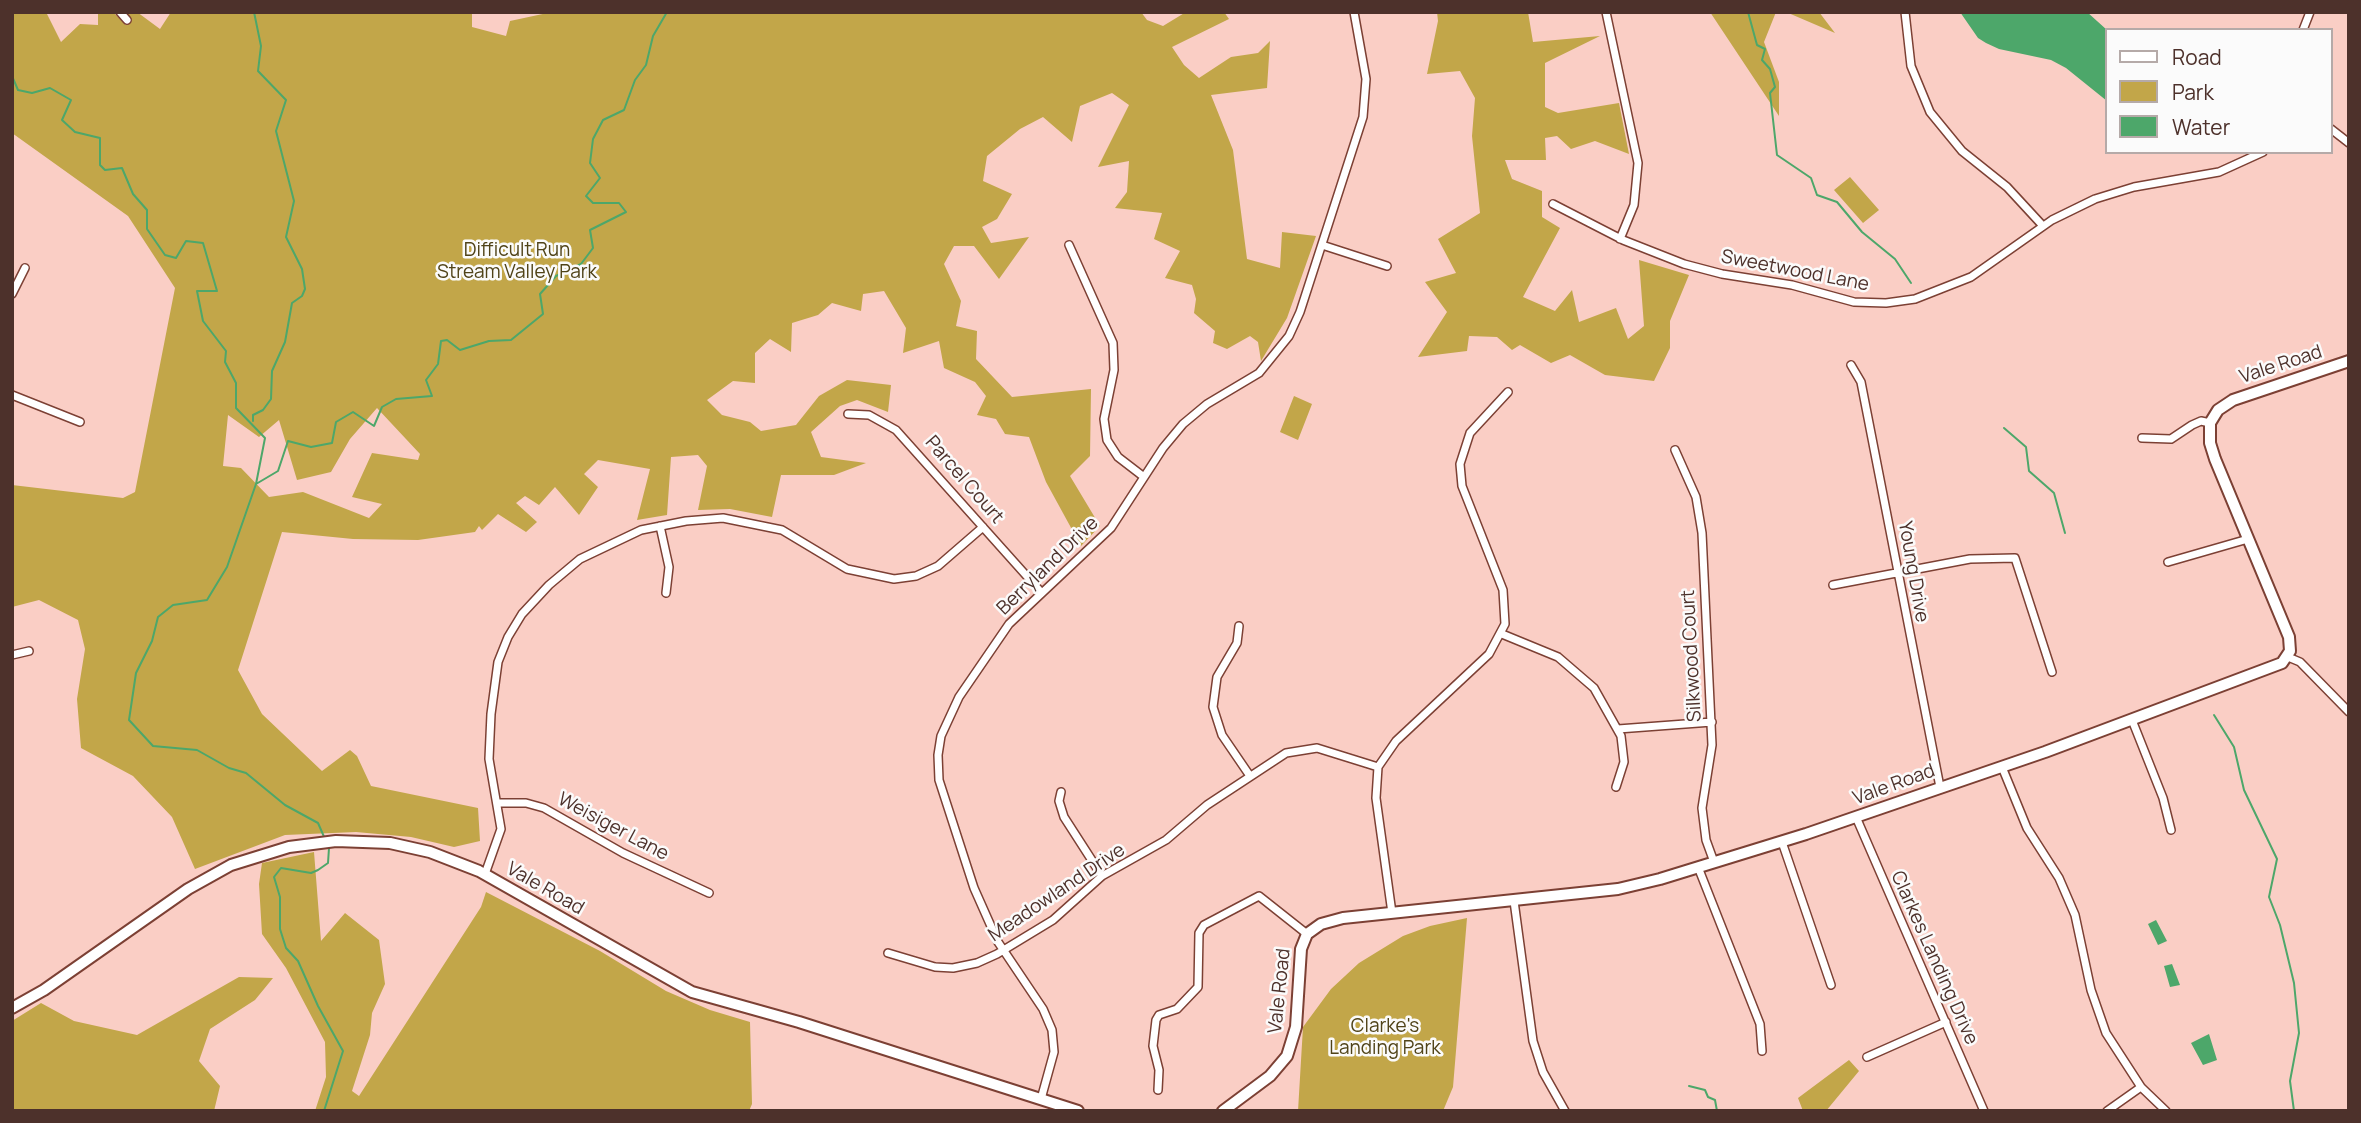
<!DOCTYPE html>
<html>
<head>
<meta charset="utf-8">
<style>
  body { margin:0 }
  #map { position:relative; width:2361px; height:1123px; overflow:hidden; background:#facec5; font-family:Manrope,sans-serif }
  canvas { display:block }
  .frame { position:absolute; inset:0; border:14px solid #4d312b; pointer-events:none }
  .legend { position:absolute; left:2105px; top:28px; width:228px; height:126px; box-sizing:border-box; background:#fbfbfb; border:2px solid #b5aaa8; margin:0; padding:9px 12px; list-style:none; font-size:21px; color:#4d312b }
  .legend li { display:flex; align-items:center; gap:14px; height:35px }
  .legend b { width:35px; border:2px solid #b5aaa8 }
</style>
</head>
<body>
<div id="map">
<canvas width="2361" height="1123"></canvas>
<div class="frame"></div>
<ul class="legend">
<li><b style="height:9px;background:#fff"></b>Road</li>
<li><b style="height:19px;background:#c2a649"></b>Park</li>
<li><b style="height:19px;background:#4da76a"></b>Water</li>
</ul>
</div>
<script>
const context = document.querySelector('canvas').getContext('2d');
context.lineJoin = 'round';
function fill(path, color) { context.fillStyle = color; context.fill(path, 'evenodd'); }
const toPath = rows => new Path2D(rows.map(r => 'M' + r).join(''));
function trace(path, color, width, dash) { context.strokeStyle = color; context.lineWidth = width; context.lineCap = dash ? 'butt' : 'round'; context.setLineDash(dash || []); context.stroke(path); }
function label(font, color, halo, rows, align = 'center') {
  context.font = font + ' Manrope,sans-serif'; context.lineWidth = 5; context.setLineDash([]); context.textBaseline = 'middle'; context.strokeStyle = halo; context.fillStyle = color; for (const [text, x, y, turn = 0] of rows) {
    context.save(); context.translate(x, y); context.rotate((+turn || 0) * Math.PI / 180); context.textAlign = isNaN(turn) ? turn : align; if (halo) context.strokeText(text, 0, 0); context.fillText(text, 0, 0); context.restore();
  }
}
const green = toPath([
  [12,12,46,12,61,42,80,24,98,25,98,12,113,12,126,25,131,21,124,12,137,12,160,29,171,12,472,12,472,27,506,36,510,21,552,12,1141,12,1147,20,1163,26,1186,12,1224,12,1229,19,1172,47,1184,65,1199,78,1231,57,1258,53,1270,41,1267,88,1211,95,1233,150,1247,259,1280,268,1282,232,1316,236,1287,318,1261,361,1258,342,1250,336,1227,349,1213,343,1215,331,1194,313,1196,299,1192,285,1165,278,1180,251,1154,239,1162,213,1115,208,1127,192,1129,161,1098,167,1129,105,1112,93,1080,106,1072,142,1043,117,1020,129,987,156,983,181,1012,194,997,219,982,227,991,243,1029,237,999,279,974,246,954,246,944,264,961,301,956,326,977,331,976,359,1012,397,1091,389,1090,456,1070,476,1100,526,1081,546,1046,482,1029,437,1005,434,996,419,977,415,986,396,975,382,944,368,939,341,903,353,906,328,884,291,863,294,861,311,832,303,818,315,792,323,791,352,770,339,755,353,755,383,733,381,707,400,722,415,750,422,761,431,796,425,819,396,847,380,891,385,888,412,857,400,840,406,811,432,821,457,866,463,834,475,781,475,772,517,730,509,698,510,707,466,698,455,671,457,667,515,637,520,650,469,598,460,584,474,598,487,579,515,555,487,539,505,525,496,516,503,537,522,526,532,498,514,482,530,479,526,475,532,418,540,353,539,282,532,238,670,262,714,322,771,350,750,357,756,371,786,478,808,480,841,454,847,411,837,356,832,285,835,195,869,172,817,133,776,81,748,77,699,85,649,78,620,39,600,12,607,12,485,123,498,135,492,175,288,128,216,12,133],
  [377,408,420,454,418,460,372,453,352,497,382,504,369,518,303,492,269,497,241,468,223,466,228,415,259,437,279,420,297,480,331,472,350,439],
  [1437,12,1528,12,1533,42,1600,36,1545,63,1545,107,1558,113,1619,103,1629,154,1595,141,1571,149,1557,136,1545,138,1546,160,1505,160,1512,179,1542,191,1542,217,1560,228,1523,297,1555,311,1572,290,1579,322,1616,308,1628,339,1644,326,1639,260,1689,275,1670,321,1670,348,1654,381,1605,375,1570,355,1551,363,1520,345,1512,350,1497,337,1469,336,1467,351,1418,357,1447,312,1425,282,1456,273,1438,239,1480,213,1472,136,1475,98,1460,71,1427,74,1438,21],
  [1710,12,1776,12,1764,42,1779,82,1779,116],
  [1786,12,1819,12,1835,33],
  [1850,177,1879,210,1863,223,1834,190],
  [1294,396,1312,404,1298,440,1280,432],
  [314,852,321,941,345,913,379,940,385,984,372,1013,370,1035,352,1091,359,1096,481,907,486,892,600,951,666,991,710,1010,750,1022,752,1104,749,1111,315,1111,326,1077,325,1042,286,968,262,934,259,884,262,863],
  [1467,918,1453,1087,1443,1111,1298,1111,1303,1027,1331,989,1359,963,1403,936,1430,926],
  [239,977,273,978,255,1000,210,1029,199,1061,220,1086,214,1111,12,1111,12,1021,41,1003,74,1021,137,1035],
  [1849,1060,1859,1071,1826,1111,1803,1111,1798,1098]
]);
const water = toPath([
  [1960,12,2087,12,2107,30,2107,101,2066,68,2051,60,1999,49,1986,43,1978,38],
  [2156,920,2167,941,2158,945,2148,924],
  [2172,964,2180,985,2170,987,2164,966],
  [2209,1034,2217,1060,2203,1065,2191,1043]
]);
const stream = toPath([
  [1748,12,1757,45,1765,49,1762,60,1770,69,1775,87,1770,93,1777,155,1811,178,1817,195,1837,202,1862,232,1895,259,1911,283],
  [12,76,18,90,32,93,50,88,71,100,62,120,75,132,100,138,100,165,105,170,122,168,133,194,147,210,147,229,165,255,176,258,186,241,203,243,217,291,197,291,203,321,226,351,225,362,236,383,236,408,265,438,256,484],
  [253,421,253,415,263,410,271,399,272,371,285,342,292,303,302,296,305,289,302,269,286,237,294,201,276,131,286,100,258,71,261,46,254,12],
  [2004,428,2026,447,2029,471,2054,493,2065,533],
  [2214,715,2234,747,2244,790,2277,859,2269,897,2280,925,2294,983,2299,1033,2290,1081,2294,1111],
  [325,839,318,823,285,805,246,773,229,768,197,750,153,746,129,720,136,673,152,641,158,617,173,605,207,600,227,567,256,484,278,471,288,441,311,447,332,443,336,422,353,412,374,426,382,407,396,399,432,396,426,380,438,364,441,341,447,340,460,350,489,341,511,340,543,314,540,294,556,276,581,264,593,248,590,230,626,212,619,203,593,203,586,196,600,178,590,163,593,139,603,120,624,110,635,80,646,65,653,36,667,12],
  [1689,1086,1705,1090,1708,1097,1715,1100,1717,1111],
  [324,1111,343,1051,318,1006,298,961,286,948,280,929,280,897,274,877,281,868,311,873,318,870,328,863,329,848]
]);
const street = toPath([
  [120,12,127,20],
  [1606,12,1638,163,1634,205,1620,239],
  [1905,12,1911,66,1930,112,1962,151,2007,187,2043,226],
  [2303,30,2310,12],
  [2331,129,2349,143],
  [1553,204,1623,240,1684,264,1722,274,1792,285,1854,302,1886,303,1915,299,1971,277,2052,220,2095,199,2134,187,2219,172,2263,152],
  [1069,245,1113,343,1114,370,1104,419,1107,440,1118,457,1144,477],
  [1322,245,1387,266],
  [12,294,25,268],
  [1851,365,1861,382,1940,787],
  [12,395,80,422],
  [848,414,869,415,896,430,1041,592],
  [2142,438,2171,439,2192,425,2201,421,2210,423],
  [1675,450,1696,497,1702,533,1712,745,1702,808,1706,840,1714,862],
  [660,526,669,567,666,593],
  [2168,562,2248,539],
  [1833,585,1970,559,2015,558,2052,672],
  [1239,626,1237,643,1217,677,1213,707,1222,735,1250,776],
  [1502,634,1558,657,1594,688,1621,736,1624,762,1616,787],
  [12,655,29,651],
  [2288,657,2300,662,2349,712],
  [2132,720,2163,798,2171,830],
  [1618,729,1712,722],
  [2002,767,2027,828,2059,878,2075,915,2091,990,2106,1033,2141,1087,2166,1111],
  [1061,792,1059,801,1064,817,1102,876],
  [499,803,526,803,544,808,623,853,709,893],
  [1856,817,1984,1111],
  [1782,842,1831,985],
  [1698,867,1760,1024,1762,1051],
  [485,874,501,829,489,759,491,714,498,662,508,637,522,614,549,585,580,559,641,530,686,521,723,518,782,530,847,569,894,579,916,576,938,566,983,527],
  [1514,901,1533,1041,1543,1072,1565,1111],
  [1392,913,1376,798,1378,767,1396,741,1489,654,1505,624,1503,590,1462,486,1460,464,1470,433,1508,392],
  [888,953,935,967,953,968,977,963,997,954,1053,920,1102,876,1166,840,1207,805,1286,753,1317,748,1378,767],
  [1867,1057,1946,1022],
  [1158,1090,1159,1070,1153,1046,1156,1020,1159,1015,1177,1009,1198,987,1199,933,1204,925,1259,896,1307,934],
  [1041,1099,1054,1052,1052,1030,1043,1009,998,942,974,888,939,780,938,755,941,736,959,697,1009,624,1111,528,1163,448,1183,424,1207,404,1259,373,1289,336,1300,312,1363,117,1366,79,1354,12],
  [2107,1111,2141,1087]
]);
const secondary = toPath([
  [12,1008,44,990,188,889,231,865,289,847,336,841,390,843,430,852,479,871,692,992,799,1022,1078,1111],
  [1223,1111,1270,1076,1287,1056,1296,1027,1301,949,1307,934,1321,924,1343,918,1618,889,1660,879,1806,834,2045,752,2282,663,2290,651,2289,637,2215,459,2210,443,2210,423,2218,410,2233,400,2349,361]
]);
const parkNames = [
  ["Difficult Run",517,251],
  ["Stream Valley Park",517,273],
  ["Clarke's",1385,1027],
  ["Landing Park",1385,1049]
];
const streetNames = [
  ["Sweetwood Lane",1795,271,11],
  ["Vale Road",2281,365,-18],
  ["Parcel Court",964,480,49],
  ["Berryland Drive",1048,566,-44],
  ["Young Drive",1913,572,80],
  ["Silkwood Court",1692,656,-93],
  ["Vale Road",1894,785,-20],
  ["Weisiger Lane",613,827,28],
  ["Vale Road",545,889,30],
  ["Meadowland Drive",1057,893,-34],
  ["Clarkes Landing Drive",1934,958,66],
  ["Vale Road",1280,991,-84]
];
fill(green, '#c2a649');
fill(water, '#4da76a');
trace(stream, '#4da76a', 2);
trace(street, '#7c4034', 10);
trace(secondary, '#7c4034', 14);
trace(street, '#fff', 7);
trace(secondary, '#fff', 10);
label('19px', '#504318', '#fbfbfb', parkNames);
label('19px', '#4d312b', '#fbfbfb', streetNames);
</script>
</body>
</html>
